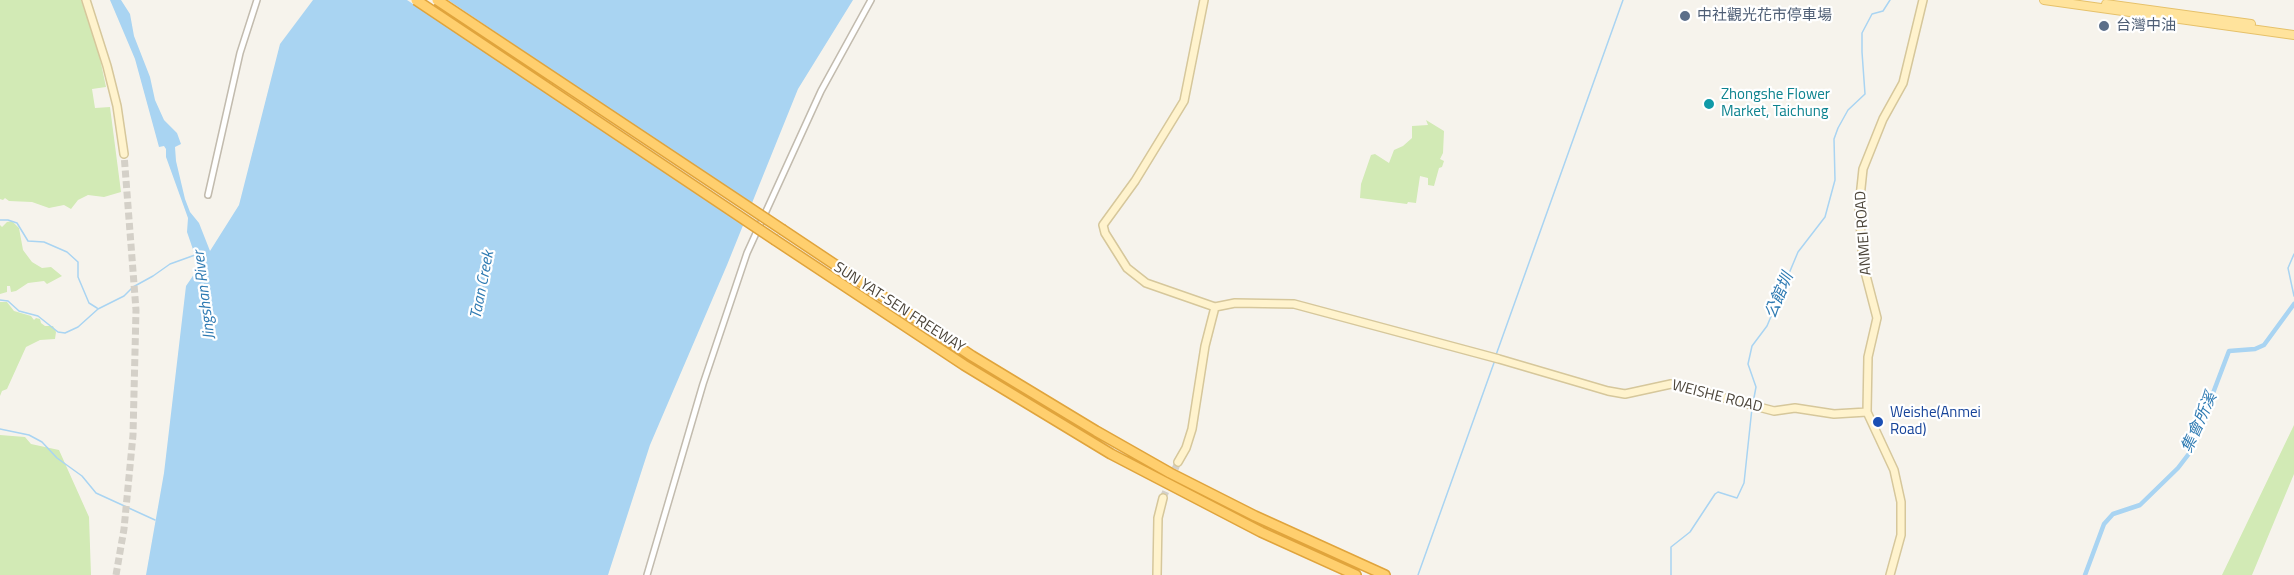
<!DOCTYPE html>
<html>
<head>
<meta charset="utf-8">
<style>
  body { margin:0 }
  canvas { display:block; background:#f6f3ec }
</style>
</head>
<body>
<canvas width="2294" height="575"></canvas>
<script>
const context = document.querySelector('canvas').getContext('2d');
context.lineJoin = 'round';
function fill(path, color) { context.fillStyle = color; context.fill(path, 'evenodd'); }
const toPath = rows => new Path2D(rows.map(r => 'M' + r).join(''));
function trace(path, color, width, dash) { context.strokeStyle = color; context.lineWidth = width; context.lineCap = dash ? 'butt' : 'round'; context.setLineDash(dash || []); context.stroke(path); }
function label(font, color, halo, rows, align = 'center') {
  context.font = font + ' "Titillium Web","Noto Sans TC",sans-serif'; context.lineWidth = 4.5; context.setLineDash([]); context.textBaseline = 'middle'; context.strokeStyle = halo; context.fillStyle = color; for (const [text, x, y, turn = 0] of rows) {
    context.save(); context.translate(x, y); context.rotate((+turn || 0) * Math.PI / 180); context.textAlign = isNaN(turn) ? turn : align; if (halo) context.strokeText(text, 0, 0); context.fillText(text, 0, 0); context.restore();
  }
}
const green = toPath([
  [0,0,81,0,98,49,106,87,92,89,95,108,110,107,121,192,104,197,88,195,78,200,71,209,64,205,49,208,32,202,9,201,5,198,3,200,0,199],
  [1426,120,1444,131,1443,153,1440,159,1444,161,1442,167,1439,168,1434,186,1428,185,1428,178,1420,176,1416,203,1408,202,1407,204,1360,198,1361,184,1371,155,1375,154,1389,163,1394,150,1403,146,1412,138,1412,126,1428,125],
  [12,221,19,228,23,250,32,262,42,268,51,267,62,276,47,284,44,281,28,283,16,291,11,292,10,286,7,286,7,292,0,294,0,225,2,227,7,222],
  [0,302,7,302,14,311,31,316,34,320,36,318,40,319,41,323,45,326,53,326,56,332,55,339,40,340,26,347,7,389,2,391,0,396],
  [2294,425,2294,474,2252,575,2222,575],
  [0,435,25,437,31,444,59,450,89,517,91,575,0,575]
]);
const water = toPath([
  [110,0,121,0,130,14,134,36,150,77,155,100,164,120,177,133,181,144,175,147,176,161,185,199,190,212,199,223,210,251,239,205,280,44,313,0,853,0,798,89,727,265,650,445,608,575,146,575,164,473,186,286,199,267,187,232,188,218,166,157,166,149,164,146,159,147,135,59]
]);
const pier = toPath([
  [407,0,448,0,754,206,746,227]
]);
const stream = toPath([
  [0,220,8,220,17,223,28,241,44,242,67,252,78,262,78,277,89,303,97,308],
  [2294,254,2288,268,2294,296],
  [0,300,8,301,19,311,38,316,58,332,65,333,78,327,98,309,124,296,133,287,153,276,170,264,195,255],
  [1496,355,1623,0],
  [1753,403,1756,387,1748,364,1752,346,1767,326,1798,252,1825,217,1835,180,1834,139,1838,128,1848,110,1865,94,1862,52,1862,33,1872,14,1883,11,1890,0],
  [0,429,29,435,42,442,57,458,82,476,96,493,155,520],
  [1418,575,1495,360],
  [1671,575,1671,547,1690,532,1715,494,1718,492,1737,498,1744,483,1752,408]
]);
const canal = toPath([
  [2085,575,2104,524,2113,514,2140,505,2178,468,2191,451,2229,351,2255,349,2264,345,2294,304]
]);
const secondaryTunnel = toPath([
  [1163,498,1178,462],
  [116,575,124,529,133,435,136,310,124,154]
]);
const street = toPath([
  [208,195,240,53,257,0],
  [647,575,703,384,747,253,821,91,871,0]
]);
const secondary = toPath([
  [86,0,107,66,117,106,124,154],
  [1204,0,1184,101,1135,181,1103,225,1105,233,1127,268,1146,283,1215,307,1235,303,1294,304,1499,359,1608,391,1625,394,1671,384,1774,411,1795,408,1834,414,1867,412],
  [1178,462,1186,448,1192,429,1205,346,1215,307],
  [1157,575,1158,518,1163,498],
  [1890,575,1901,535,1901,502,1894,470,1867,412,1868,357,1877,318,1863,264,1859,207,1863,169,1883,119,1903,83,1923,0]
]);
const primary = toPath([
  [2044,0,2294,35],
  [2106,4,2251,24]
]);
const highway = toPath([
  [783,230,972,356,1096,431,1170,473,1255,516,1385,575],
  [775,240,964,365,1111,454,1261,532,1356,575]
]);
const highwayBridge = toPath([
  [416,0,775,240],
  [437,0,783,230]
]);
const markers = [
  [1685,16,6,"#5c6f8a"],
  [2104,26,6,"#5c6f8a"],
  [1709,104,6,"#0f9aa8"],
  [1878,422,6,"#1a4fb4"]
];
const serviceNames = [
  ["中社觀光花市停車場",1697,16],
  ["台灣中油",2116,26]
];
const cultureNames = [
  ["Zhongshe Flower",1721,95],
  ["Market, Taichung",1721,112]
];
const streetNames = [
  ["ANMEI ROAD",1864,233,-94],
  ["SUN YAT-SEN FREEWAY",899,308,33],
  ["WEISHE ROAD",1717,397,14]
];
const transitNames = [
  ["Weishe(Anmei",1890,413],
  ["Road)",1890,430]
];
const waterNames = [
  ["Taan Creek",483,285,-79],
  ["Jingshan River",205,295,-97],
  ["公館圳",1780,296,-67],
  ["集會所溪",2200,423,-66]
];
fill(green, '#d2eab5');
fill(water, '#a9d4f2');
fill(pier, '#f6f3ec');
trace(stream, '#a9d4f2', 1.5);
trace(canal, '#a9d4f2', 4.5);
trace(secondaryTunnel, '#d4d0c8', 7, [7, 3.5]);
trace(street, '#c2bbae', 8);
trace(secondary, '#d6c79b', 10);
trace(primary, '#e6c16a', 10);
trace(highway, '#e0a43c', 12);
trace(street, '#fff', 5);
trace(secondary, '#fff3cd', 7);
trace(primary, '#ffe39c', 8);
trace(highway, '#ffcf6e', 9);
trace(highwayBridge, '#e0a43c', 12, []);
trace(highwayBridge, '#ffcf6e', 9);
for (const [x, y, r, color] of markers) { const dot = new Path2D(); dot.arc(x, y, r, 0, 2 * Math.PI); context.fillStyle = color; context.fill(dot); trace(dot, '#fff', 2); }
label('15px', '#4e5e75', '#fff', serviceNames, 'left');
label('15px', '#0d838f', '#fff', cultureNames, 'left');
label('15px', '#4b4439', '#fff', streetNames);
label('15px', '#164399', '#fff', transitNames, 'left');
label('italic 16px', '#2e7ab2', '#fff', waterNames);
</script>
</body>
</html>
